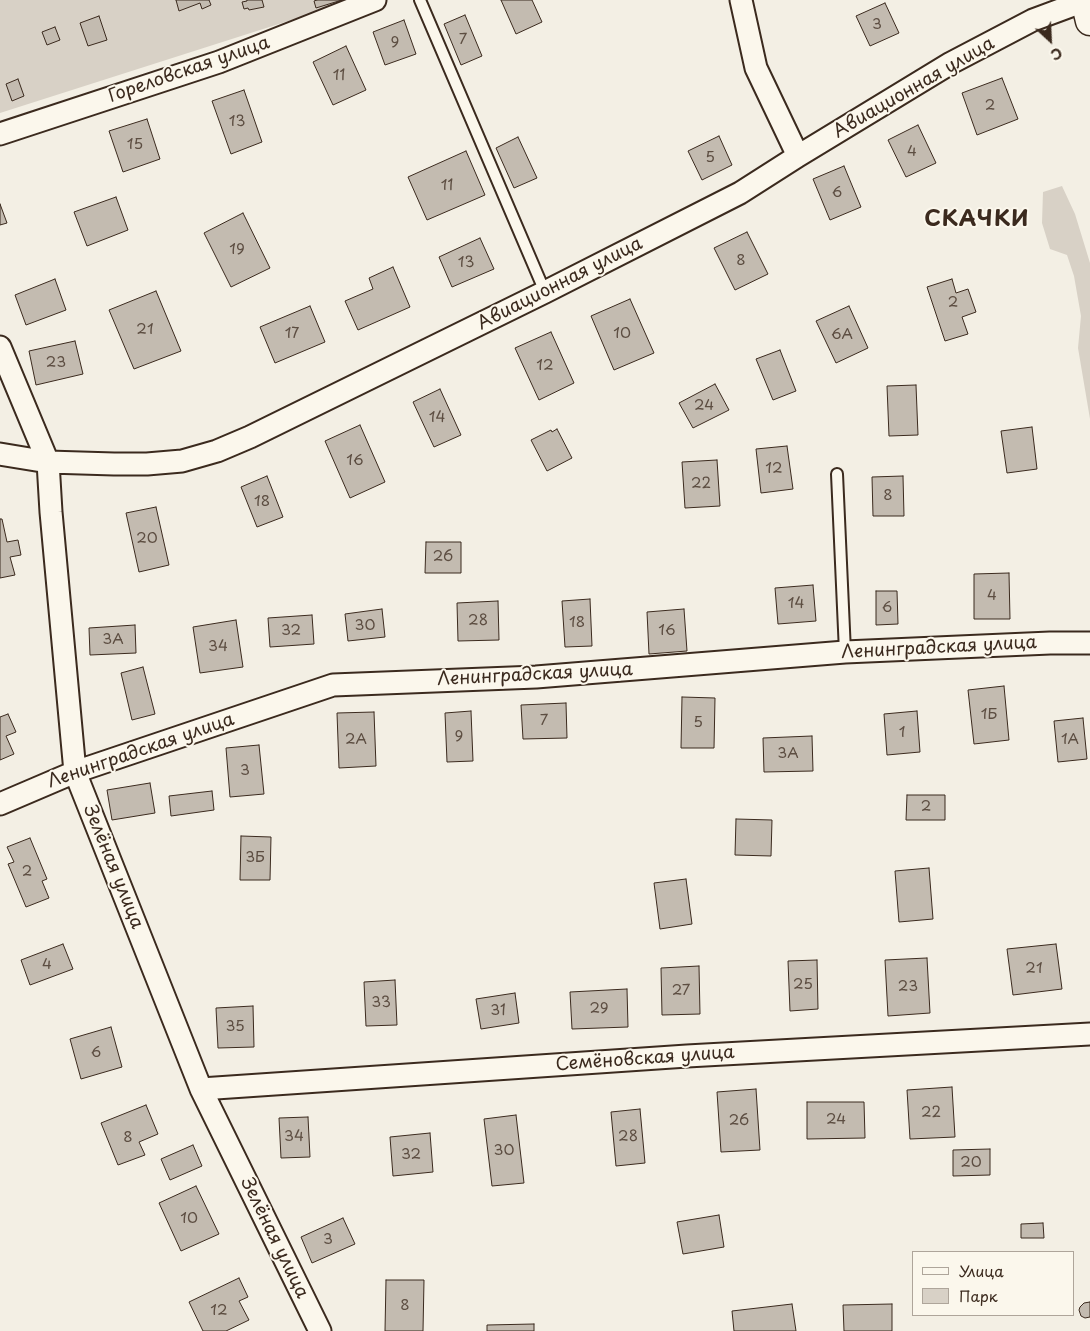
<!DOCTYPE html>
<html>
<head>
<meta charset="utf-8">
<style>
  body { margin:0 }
  #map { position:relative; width:1090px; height:1331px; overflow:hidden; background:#f3efe4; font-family:"Playpen Sans",sans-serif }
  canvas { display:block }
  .legend { position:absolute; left:912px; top:1251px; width:162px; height:65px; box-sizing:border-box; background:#fbf7ec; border:1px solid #aea59a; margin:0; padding:6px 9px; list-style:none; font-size:15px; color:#3b2a1e }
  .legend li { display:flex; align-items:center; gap:10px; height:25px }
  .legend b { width:25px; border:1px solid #aea59a }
  .north { position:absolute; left:1025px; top:15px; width:50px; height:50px; -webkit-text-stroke:4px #fbf7ec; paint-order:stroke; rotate:155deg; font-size:14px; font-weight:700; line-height:20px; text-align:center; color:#3b2a1e }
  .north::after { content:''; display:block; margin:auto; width:18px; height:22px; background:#3b2a1e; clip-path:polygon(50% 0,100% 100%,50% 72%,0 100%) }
</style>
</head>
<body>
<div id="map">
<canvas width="1090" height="1331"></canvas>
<ul class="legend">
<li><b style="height:6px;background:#fbf7ec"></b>Улица</li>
<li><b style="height:14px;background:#d8d1c6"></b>Парк</li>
</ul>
<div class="north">С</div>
</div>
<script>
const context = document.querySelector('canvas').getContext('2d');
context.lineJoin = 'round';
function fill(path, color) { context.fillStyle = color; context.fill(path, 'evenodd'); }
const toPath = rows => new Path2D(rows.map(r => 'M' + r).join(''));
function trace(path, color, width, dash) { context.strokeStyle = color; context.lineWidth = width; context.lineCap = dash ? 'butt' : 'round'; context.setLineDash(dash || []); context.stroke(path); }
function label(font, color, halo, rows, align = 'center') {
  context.font = font + ' "Playpen Sans",sans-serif'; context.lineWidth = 4; context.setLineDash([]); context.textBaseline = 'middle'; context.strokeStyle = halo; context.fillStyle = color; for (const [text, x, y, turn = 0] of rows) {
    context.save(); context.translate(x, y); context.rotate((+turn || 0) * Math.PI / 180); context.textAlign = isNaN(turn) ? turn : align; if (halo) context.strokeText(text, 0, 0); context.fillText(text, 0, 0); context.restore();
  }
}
const green = toPath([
  [0,0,354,0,0,113],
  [1062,186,1075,214,1090,263,1090,419,1078,348,1081,316,1074,276,1067,255,1050,249,1042,223,1043,192]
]);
const building = toPath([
  [176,0,209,0,211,5,202,9,200,3,179,11,176,0],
  [247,0,262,0,264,7,249,10,248,8,244,9,242,2,247,1,247,0],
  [317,0,342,0,316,8,314,1,317,0],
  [501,0,532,0,542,22,516,34,501,0],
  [885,3,899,33,870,46,856,16,885,3],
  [465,15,482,56,461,65,444,24,465,15],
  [99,16,107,40,88,46,80,23,99,16],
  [404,20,416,54,385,65,373,32,404,20],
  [55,27,60,40,47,45,42,32,55,27],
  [346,46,366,90,333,105,313,62,346,46],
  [1002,78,1018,119,977,135,962,93,1002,78],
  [18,79,24,96,12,101,6,84,18,79],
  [244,90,262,142,231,154,212,101,244,90],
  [147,119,160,159,123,172,109,131,147,119],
  [918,125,936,163,906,177,888,140,918,125],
  [719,136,732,165,702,180,688,151,719,136],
  [518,137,537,178,514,188,496,148,518,137],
  [466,151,485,195,427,220,408,177,466,151],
  [844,166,861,207,830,220,813,179,844,166],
  [116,197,128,230,87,246,74,212,116,197],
  [0,204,7,223,0,225,0,204],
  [243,213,270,268,231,287,204,233,243,213],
  [747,232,768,274,735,290,714,248,747,232],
  [480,238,494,269,452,287,439,257,480,238],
  [393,267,410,307,358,330,345,301,373,289,369,278,393,267],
  [55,279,66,310,26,325,15,295,55,279],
  [952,279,956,293,968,289,976,312,962,317,968,334,945,341,927,287,952,279],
  [156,291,181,351,134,369,109,310,156,291],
  [630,299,654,353,614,370,591,316,630,299],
  [310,306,325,342,275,363,260,327,310,306],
  [849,306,868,348,836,363,816,321,849,306],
  [551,332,574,383,539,400,515,348,551,332],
  [75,341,83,374,36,385,29,351,75,341],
  [780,350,796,391,773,400,756,359,780,350],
  [715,384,729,410,693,428,679,403,715,384],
  [916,385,918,435,889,436,887,386,916,385],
  [440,389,461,435,434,447,413,402,440,389],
  [360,425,385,482,350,498,325,441,360,425],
  [1032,427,1037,469,1007,473,1001,431,1032,427],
  [557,429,572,458,547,471,531,440,551,430,552,432,557,429],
  [787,446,793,489,761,493,756,449,787,446],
  [717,460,720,506,685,508,682,462,717,460],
  [267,476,283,517,257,527,241,487,267,476],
  [903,476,904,516,873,516,872,477,903,476],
  [156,507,169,565,139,572,126,513,156,507],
  [0,519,2,519,7,542,18,540,21,555,10,557,15,575,0,578,0,519],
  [426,542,461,542,461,573,425,573,426,542],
  [1009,573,1010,619,974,619,974,574,1009,573],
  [813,585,816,621,778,624,775,588,813,585],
  [876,591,897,591,898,624,876,625,876,591],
  [590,599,592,646,565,647,562,601,590,599],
  [498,601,499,640,458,641,457,603,498,601],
  [382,609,385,637,348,641,345,614,382,609],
  [684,609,687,651,649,654,647,612,684,609],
  [312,615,314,644,270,647,268,618,312,615],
  [236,620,243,667,200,673,193,627,236,620],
  [135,625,136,653,90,655,89,628,135,625],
  [143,667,155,714,132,720,121,673,143,667],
  [1004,686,1009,740,974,744,968,690,1004,686],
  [682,697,715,698,714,748,681,748,682,697],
  [566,703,567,738,523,739,521,705,566,703],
  [471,711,473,761,447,762,445,713,471,711],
  [917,711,920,752,887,755,884,714,917,711],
  [374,712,376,766,339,768,337,713,374,712],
  [8,714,16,732,6,736,14,754,0,760,0,717,8,714],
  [1083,718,1087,759,1058,762,1054,721,1083,718],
  [812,736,813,771,764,772,763,738,812,736],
  [259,745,264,794,230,797,226,748,259,745],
  [150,783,155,813,112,820,107,790,150,783],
  [212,791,214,810,171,816,169,796,212,791],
  [907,795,945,795,945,820,906,820,907,795],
  [736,819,772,820,771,856,735,855,736,819],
  [241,836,271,837,270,880,240,880,241,836],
  [30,838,47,879,42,881,49,898,26,907,8,864,14,862,7,847,30,838],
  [929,868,933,919,899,922,895,871,929,868],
  [686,879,692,924,660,929,654,883,686,879],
  [63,944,73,969,30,985,21,960,63,944],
  [1056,944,1062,989,1013,995,1007,949,1056,944],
  [927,958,930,1013,888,1016,885,960,927,958],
  [817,960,818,1009,790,1011,788,961,817,960],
  [699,966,700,1014,662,1015,661,968,699,966],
  [395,980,397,1025,366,1026,364,982,395,980],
  [627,989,628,1027,572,1029,570,992,627,989],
  [515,993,519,1023,481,1029,476,999,515,993],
  [253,1006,254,1047,218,1048,216,1008,253,1006],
  [111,1027,122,1067,81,1079,70,1039,111,1027],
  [952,1087,955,1137,910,1139,907,1090,952,1087],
  [756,1089,760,1150,721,1152,717,1092,756,1089],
  [807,1102,864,1102,865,1138,807,1139,807,1102],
  [146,1105,158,1134,139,1142,145,1155,118,1165,101,1123,146,1105],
  [640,1109,645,1163,616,1166,611,1112,640,1109],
  [516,1115,524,1183,492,1186,484,1119,516,1115],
  [308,1117,310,1157,281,1158,279,1118,308,1117],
  [430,1133,433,1172,393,1176,390,1137,430,1133],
  [193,1145,202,1166,170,1180,161,1159,193,1145],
  [990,1149,990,1175,953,1176,953,1150,990,1149],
  [196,1186,219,1234,181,1251,159,1203,196,1186],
  [719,1215,724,1247,683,1254,677,1222,719,1215],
  [343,1218,355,1244,312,1263,301,1237,343,1218],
  [1043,1223,1044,1238,1021,1238,1021,1224,1043,1223],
  [239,1278,248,1297,239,1301,249,1320,226,1331,203,1331,189,1302,239,1278],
  [386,1280,424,1280,423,1331,385,1331,386,1280],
  [1090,1302,1090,1317,1085,1318,1081,1316,1079,1310,1080,1307,1084,1303,1090,1302],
  [792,1304,796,1331,734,1331,732,1311,792,1304],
  [892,1304,892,1331,844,1331,843,1305,892,1304],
  [534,1324,534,1331,487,1331,487,1325,534,1324]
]);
const lane = toPath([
  [420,0,545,292],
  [837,474,845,652]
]);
const street = toPath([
  [741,0,756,68,798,156],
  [0,134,219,62,375,0],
  [0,347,48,462,51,512,75,772,201,1089,320,1331],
  [0,454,48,462,114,464,147,464,182,461,217,451,250,437,545,292,740,193,798,156,951,63,1033,20,1087,0],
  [0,804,75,772,333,685,536,677,845,652,1050,643,1090,643],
  [201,1089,687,1056,1090,1034]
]);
const primary = toPath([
  [1085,0,1090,21]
]);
const numberNames = [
  ["3",877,25],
  ["7",463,40],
  ["9",395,43],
  ["11",339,76],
  ["2",990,106],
  ["13",237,122],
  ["15",135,145],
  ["4",912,152],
  ["5",710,158],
  ["11",447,186],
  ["6",837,193],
  ["19",237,250],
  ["8",741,261],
  ["13",466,263],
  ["2",953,303],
  ["21",145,330],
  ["17",292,334],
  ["10",622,334],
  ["6А",842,335],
  ["23",56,363],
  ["12",545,366],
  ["24",704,406],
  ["14",437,418],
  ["16",355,461],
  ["12",774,469],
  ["22",701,484],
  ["8",888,496],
  ["18",262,502],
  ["20",147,539],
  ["26",443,557],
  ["4",992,596],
  ["14",796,604],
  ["6",887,608],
  ["28",478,621],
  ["18",577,623],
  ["30",365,626],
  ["32",291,631],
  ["16",667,631],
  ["3А",113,640],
  ["34",218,647],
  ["1Б",989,715],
  ["7",544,721],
  ["5",698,723],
  ["1",902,733],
  ["9",459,737],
  ["2А",356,740],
  ["1А",1070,740],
  ["3А",788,754],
  ["3",245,771],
  ["2",926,807],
  ["3Б",255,858],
  ["2",27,872],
  ["4",47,965],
  ["21",1034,969],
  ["25",803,985],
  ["23",908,987],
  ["27",681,991],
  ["33",381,1003],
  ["29",599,1009],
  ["31",498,1011],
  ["35",235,1027],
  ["6",96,1053],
  ["22",931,1113],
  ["24",836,1120],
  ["26",739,1121],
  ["34",294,1137],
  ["28",628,1137],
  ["8",128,1138],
  ["30",504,1151],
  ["32",411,1155],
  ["20",971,1163],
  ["10",189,1219],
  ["3",328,1240],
  ["8",405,1306],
  ["12",219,1311]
];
const streetNames = [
  ["Гореловская улица",189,70,-19],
  ["Авиационная улица",914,88,-30],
  ["Авиационная улица",560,284,-27],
  ["Ленинградская улица",939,648,-3],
  ["Ленинградская улица",535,675,-3],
  ["Ленинградская улица",141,751,-19],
  ["Зелёная улица",113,867,68],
  ["Семёновская улица",645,1059,-4],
  ["Зелёная улица",274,1238,64]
];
const districtNames = [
  ["СКАЧКИ",977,220]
];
fill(green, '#d8d1c6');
fill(building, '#c3bbb0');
trace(building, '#3b2a1e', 1);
trace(lane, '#3b2a1e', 14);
trace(street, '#3b2a1e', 25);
trace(primary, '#3b2a1e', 31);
trace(lane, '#fbf7ec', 10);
trace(street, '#fbf7ec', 21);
trace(primary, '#fbf7ec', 28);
label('15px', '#5d4e42', null, numberNames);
label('18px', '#3b2a1e', '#fbf7ec', streetNames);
context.letterSpacing = '1px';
label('bold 22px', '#3b2a1e', '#fbf7ec', districtNames);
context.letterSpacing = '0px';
</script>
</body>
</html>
